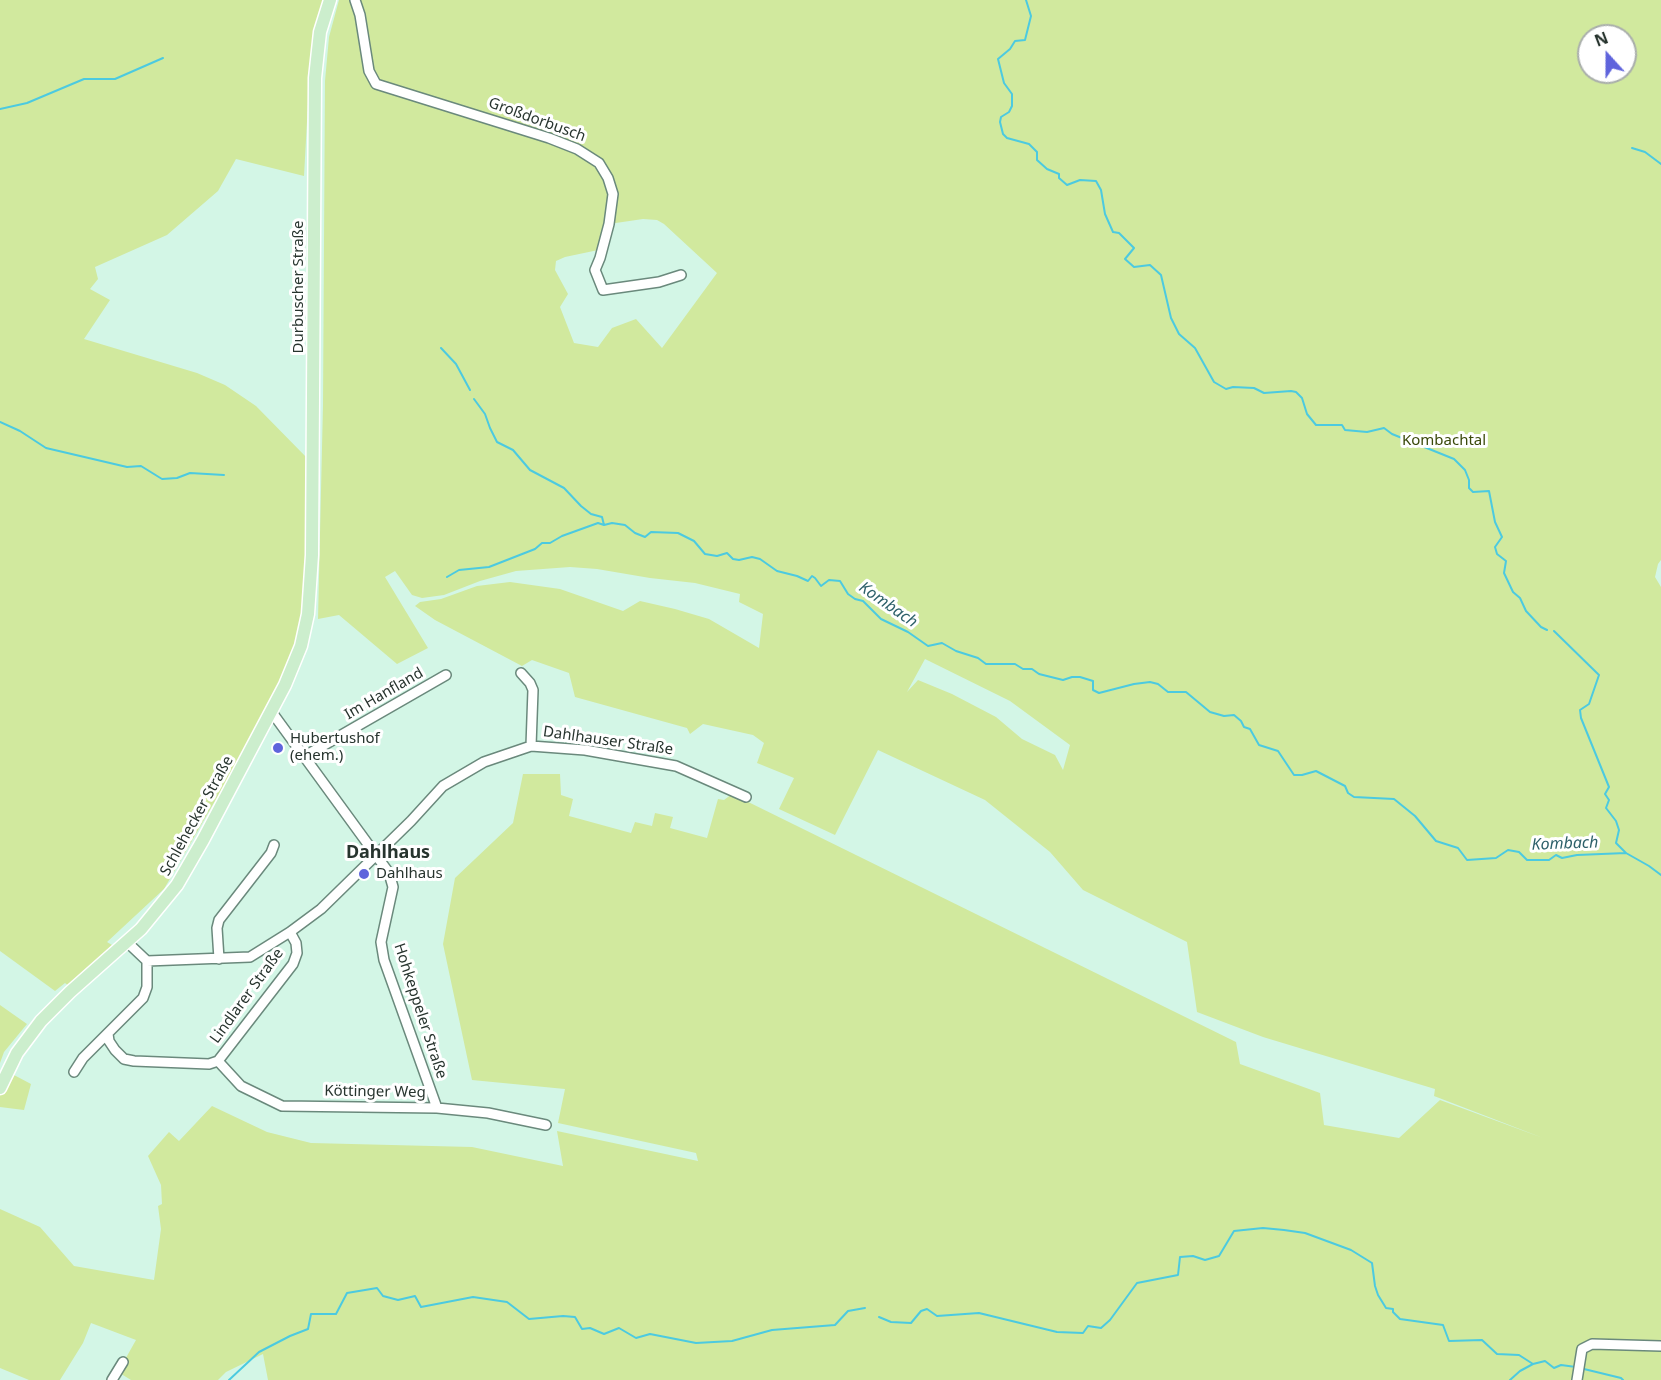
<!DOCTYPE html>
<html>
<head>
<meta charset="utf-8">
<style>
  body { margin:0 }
  #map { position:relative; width:1661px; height:1380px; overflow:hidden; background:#d3f6e6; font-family:"Noto Sans",sans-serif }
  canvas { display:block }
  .north { position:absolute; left:1577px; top:24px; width:60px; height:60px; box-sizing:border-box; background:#fff; border:2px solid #a9aeab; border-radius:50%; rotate:339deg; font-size:16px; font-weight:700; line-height:24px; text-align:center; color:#27342e }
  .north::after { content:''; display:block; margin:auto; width:21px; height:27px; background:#5f64dc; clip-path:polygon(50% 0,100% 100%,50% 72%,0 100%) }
</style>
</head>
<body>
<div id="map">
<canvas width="1661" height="1380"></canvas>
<div class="north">N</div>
</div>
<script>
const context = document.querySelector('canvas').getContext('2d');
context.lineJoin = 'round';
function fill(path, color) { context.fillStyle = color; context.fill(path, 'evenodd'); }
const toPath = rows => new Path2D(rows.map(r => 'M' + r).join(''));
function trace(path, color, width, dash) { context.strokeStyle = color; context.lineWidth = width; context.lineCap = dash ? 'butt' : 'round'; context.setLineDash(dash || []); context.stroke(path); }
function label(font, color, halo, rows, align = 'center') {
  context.font = font + ' "Noto Sans",sans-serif'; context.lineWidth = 6; context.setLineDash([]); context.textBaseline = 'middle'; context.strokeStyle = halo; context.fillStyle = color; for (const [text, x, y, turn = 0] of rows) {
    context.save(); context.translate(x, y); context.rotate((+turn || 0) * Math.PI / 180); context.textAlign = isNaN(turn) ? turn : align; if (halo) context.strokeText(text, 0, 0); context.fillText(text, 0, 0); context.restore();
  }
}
const green = toPath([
  [0,0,324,0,313,40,310,67,304,176,236,159,218,191,167,235,95,267,98,279,90,289,110,300,84,339,197,373,225,385,256,406,309,460,308,583,299,642,266,713,164,889,107,942,112,945,69,986,65,983,55,991,0,951],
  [339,0,1661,0,1661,560,1658,564,1655,577,1661,587,1661,1380,268,1380,263,1354,226,1372,218,1380,131,1380,118,1372,136,1340,91,1323,83,1343,60,1380,29,1380,0,1368,0,1209,40,1227,74,1266,154,1280,161,1229,158,1206,162,1204,161,1185,148,1156,169,1132,179,1141,212,1106,267,1132,311,1143,472,1147,563,1166,557,1131,698,1161,696,1153,558,1123,565,1089,472,1080,443,944,455,878,513,823,523,774,560,774,561,795,573,799,569,816,631,833,635,822,652,826,655,813,673,817,670,828,707,838,718,799,724,800,732,794,1236,1042,1240,1064,1320,1093,1324,1125,1399,1138,1440,1100,1543,1138,1434,1096,1435,1089,1263,1037,1197,1012,1187,942,1083,890,1050,852,985,800,878,750,835,835,779,809,794,778,757,763,764,743,753,735,703,724,690,734,687,728,575,697,569,673,532,660,522,666,435,620,415,606,420,602,441,599,477,586,510,582,560,589,623,611,640,601,675,609,709,619,759,648,763,614,739,602,740,594,695,583,650,578,597,569,570,567,516,571,480,581,444,595,422,598,412,595,395,571,385,577,428,648,397,664,339,615,318,619,323,405,325,81,329,37],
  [1589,36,1625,36,1625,72,1589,72],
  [643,219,657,220,664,224,717,273,662,348,636,319,612,328,598,347,574,343,560,307,568,294,555,270,556,261,565,257,603,249,609,224],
  [925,659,1010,701,1070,745,1063,770,1055,755,1022,739,996,717,952,694,918,680,907,692],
  [0,1005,27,1024,4,1052,0,1063],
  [0,1072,14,1075,31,1084,24,1110,0,1107]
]);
const stream = toPath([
  [1026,0,1031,16,1025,40,1015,41,1010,49,998,59,1004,83,1012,94,1012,106,1009,112,1001,117,1000,122,1003,134,1007,138,1029,144,1037,152,1037,160,1047,169,1059,174,1059,178,1067,185,1080,180,1096,181,1101,190,1105,214,1113,232,1119,233,1134,248,1125,259,1134,267,1150,265,1161,275,1171,318,1179,334,1195,348,1214,382,1226,389,1233,387,1254,388,1264,393,1291,391,1296,392,1302,398,1307,414,1316,425,1342,425,1345,430,1367,432,1384,428,1392,434,1454,459,1465,470,1469,480,1469,488,1473,492,1489,491,1495,522,1502,537,1495,547,1497,554,1506,561,1504,573,1513,592,1520,598,1526,611,1541,627,1547,630],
  [0,109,27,103,84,79,115,79,163,58],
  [1632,148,1645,152,1661,164],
  [441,348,456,364,470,390],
  [474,399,485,414,490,428,497,442,513,450,530,470,564,488,581,506,591,514,602,517,604,525,612,523,625,525,635,533,645,537,651,532,678,533,694,541,705,554,717,556,727,553,733,559,739,560,752,557,760,559,777,571,797,576,808,581,812,576,815,578,821,586,829,580,840,581,848,594,855,599,863,601,881,619,908,632,928,646,942,643,956,651,978,658,986,664,1015,664,1023,669,1032,669,1039,674,1063,680,1072,677,1080,677,1093,681,1093,690,1099,693,1134,684,1150,682,1158,684,1168,692,1186,692,1210,712,1224,716,1234,715,1241,721,1244,727,1250,729,1259,745,1278,751,1294,775,1302,775,1316,771,1345,786,1348,793,1354,797,1394,799,1415,816,1436,841,1458,848,1467,860,1496,858,1508,850,1519,852,1527,860,1549,860,1556,855,1562,858,1577,855,1626,853,1649,866,1661,875],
  [0,422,20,431,46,448,127,467,141,466,162,479,177,478,190,473,224,475],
  [447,577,459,570,489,567,535,549,542,543,550,543,562,536,598,523,604,525],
  [1554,631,1599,675,1589,704,1580,710,1581,718,1609,787,1605,794,1609,800,1606,808,1616,821,1619,830,1616,843,1626,853],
  [879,1317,891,1322,911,1323,921,1311,927,1309,937,1316,979,1313,1057,1332,1083,1333,1088,1326,1101,1328,1110,1320,1137,1283,1178,1275,1180,1257,1193,1256,1205,1260,1219,1256,1234,1231,1263,1228,1284,1230,1305,1233,1351,1250,1372,1263,1375,1286,1378,1295,1386,1308,1393,1309,1393,1312,1400,1319,1443,1325,1449,1341,1482,1340,1497,1354,1519,1355,1533,1364],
  [1584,1369,1621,1378,1623,1380],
  [229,1380,259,1352,290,1336,308,1329,311,1314,336,1314,347,1293,377,1288,383,1296,398,1300,415,1296,421,1307,473,1297,507,1302,529,1319,563,1316,575,1317,582,1329,590,1328,604,1334,619,1328,636,1338,650,1334,696,1343,732,1341,772,1330,835,1325,848,1311,865,1308],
  [1510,1380,1520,1371,1533,1364,1545,1361,1554,1368,1561,1365,1576,1367]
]);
const minor = toPath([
  [355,0,360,15,369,71,376,84,549,138,577,149,599,163,608,178,613,194,609,224,600,258,595,270,603,290,659,282,681,275],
  [521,673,530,683,533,690,531,746],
  [271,711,389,873,393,887,381,942,384,960,437,1108],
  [305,756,446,675],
  [127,942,147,961,250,957,290,932,321,909,411,821,443,786,484,762,531,746,585,750,676,766,746,797],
  [219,959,217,928,219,920,271,853,274,845],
  [108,1034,109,1041,115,1050,124,1059,134,1061,209,1064,218,1061,293,964,297,953,296,943,290,932],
  [218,1061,241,1086,282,1106,437,1108,488,1113,546,1125],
  [74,1072,83,1058,143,998,147,987,147,961],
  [112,1380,123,1362],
  [1577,1380,1582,1349,1592,1344,1661,1346]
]);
const major = toPath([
  [0,1088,17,1053,41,1021,70,992,141,929,177,885,203,840,285,685,301,646,308,614,312,555,315,78,320,32,330,0]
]);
const markers = [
  [278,748,6,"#5f64dc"],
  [364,874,6,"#5f64dc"]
];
const streetNames = [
  ["Großdorbusch",537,120,20],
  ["Durbuscher Straße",299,287,-90],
  ["Im Hanfland",384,694,-30],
  ["Dahlhauser Straße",608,741,8],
  ["Schlehecker Straße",197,816,-61],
  ["Lindlarer Straße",247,996,-54],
  ["Hohkeppeler Straße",420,1011,72],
  ["Köttinger Weg",375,1092,1]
];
const parkNames = [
  ["Kombachtal",1444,441]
];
const poiNames = [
  ["Hubertushof",290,739],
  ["(ehem.)",290,756],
  ["Dahlhaus",376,874]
];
const waterNames = [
  ["Kombach",888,605,35],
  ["Kombach",1565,844,-2]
];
const quarterNames = [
  ["Dahlhaus",388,853]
];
fill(green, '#d1e99e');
trace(stream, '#4ccae0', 2);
trace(minor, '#6a897c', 12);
trace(major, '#fff', 15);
trace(minor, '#fff', 9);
trace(major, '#cceecd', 12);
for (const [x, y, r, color] of markers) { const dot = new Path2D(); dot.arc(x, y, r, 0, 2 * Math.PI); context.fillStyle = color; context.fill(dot); trace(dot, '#fff', 2); }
label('15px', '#27342e', '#fff', streetNames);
label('15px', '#3a490a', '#fff', parkNames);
label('15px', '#27342e', '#fff', poiNames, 'left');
label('italic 16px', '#2d606a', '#fff', waterNames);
label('bold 18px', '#27342e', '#fff', quarterNames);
</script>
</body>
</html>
